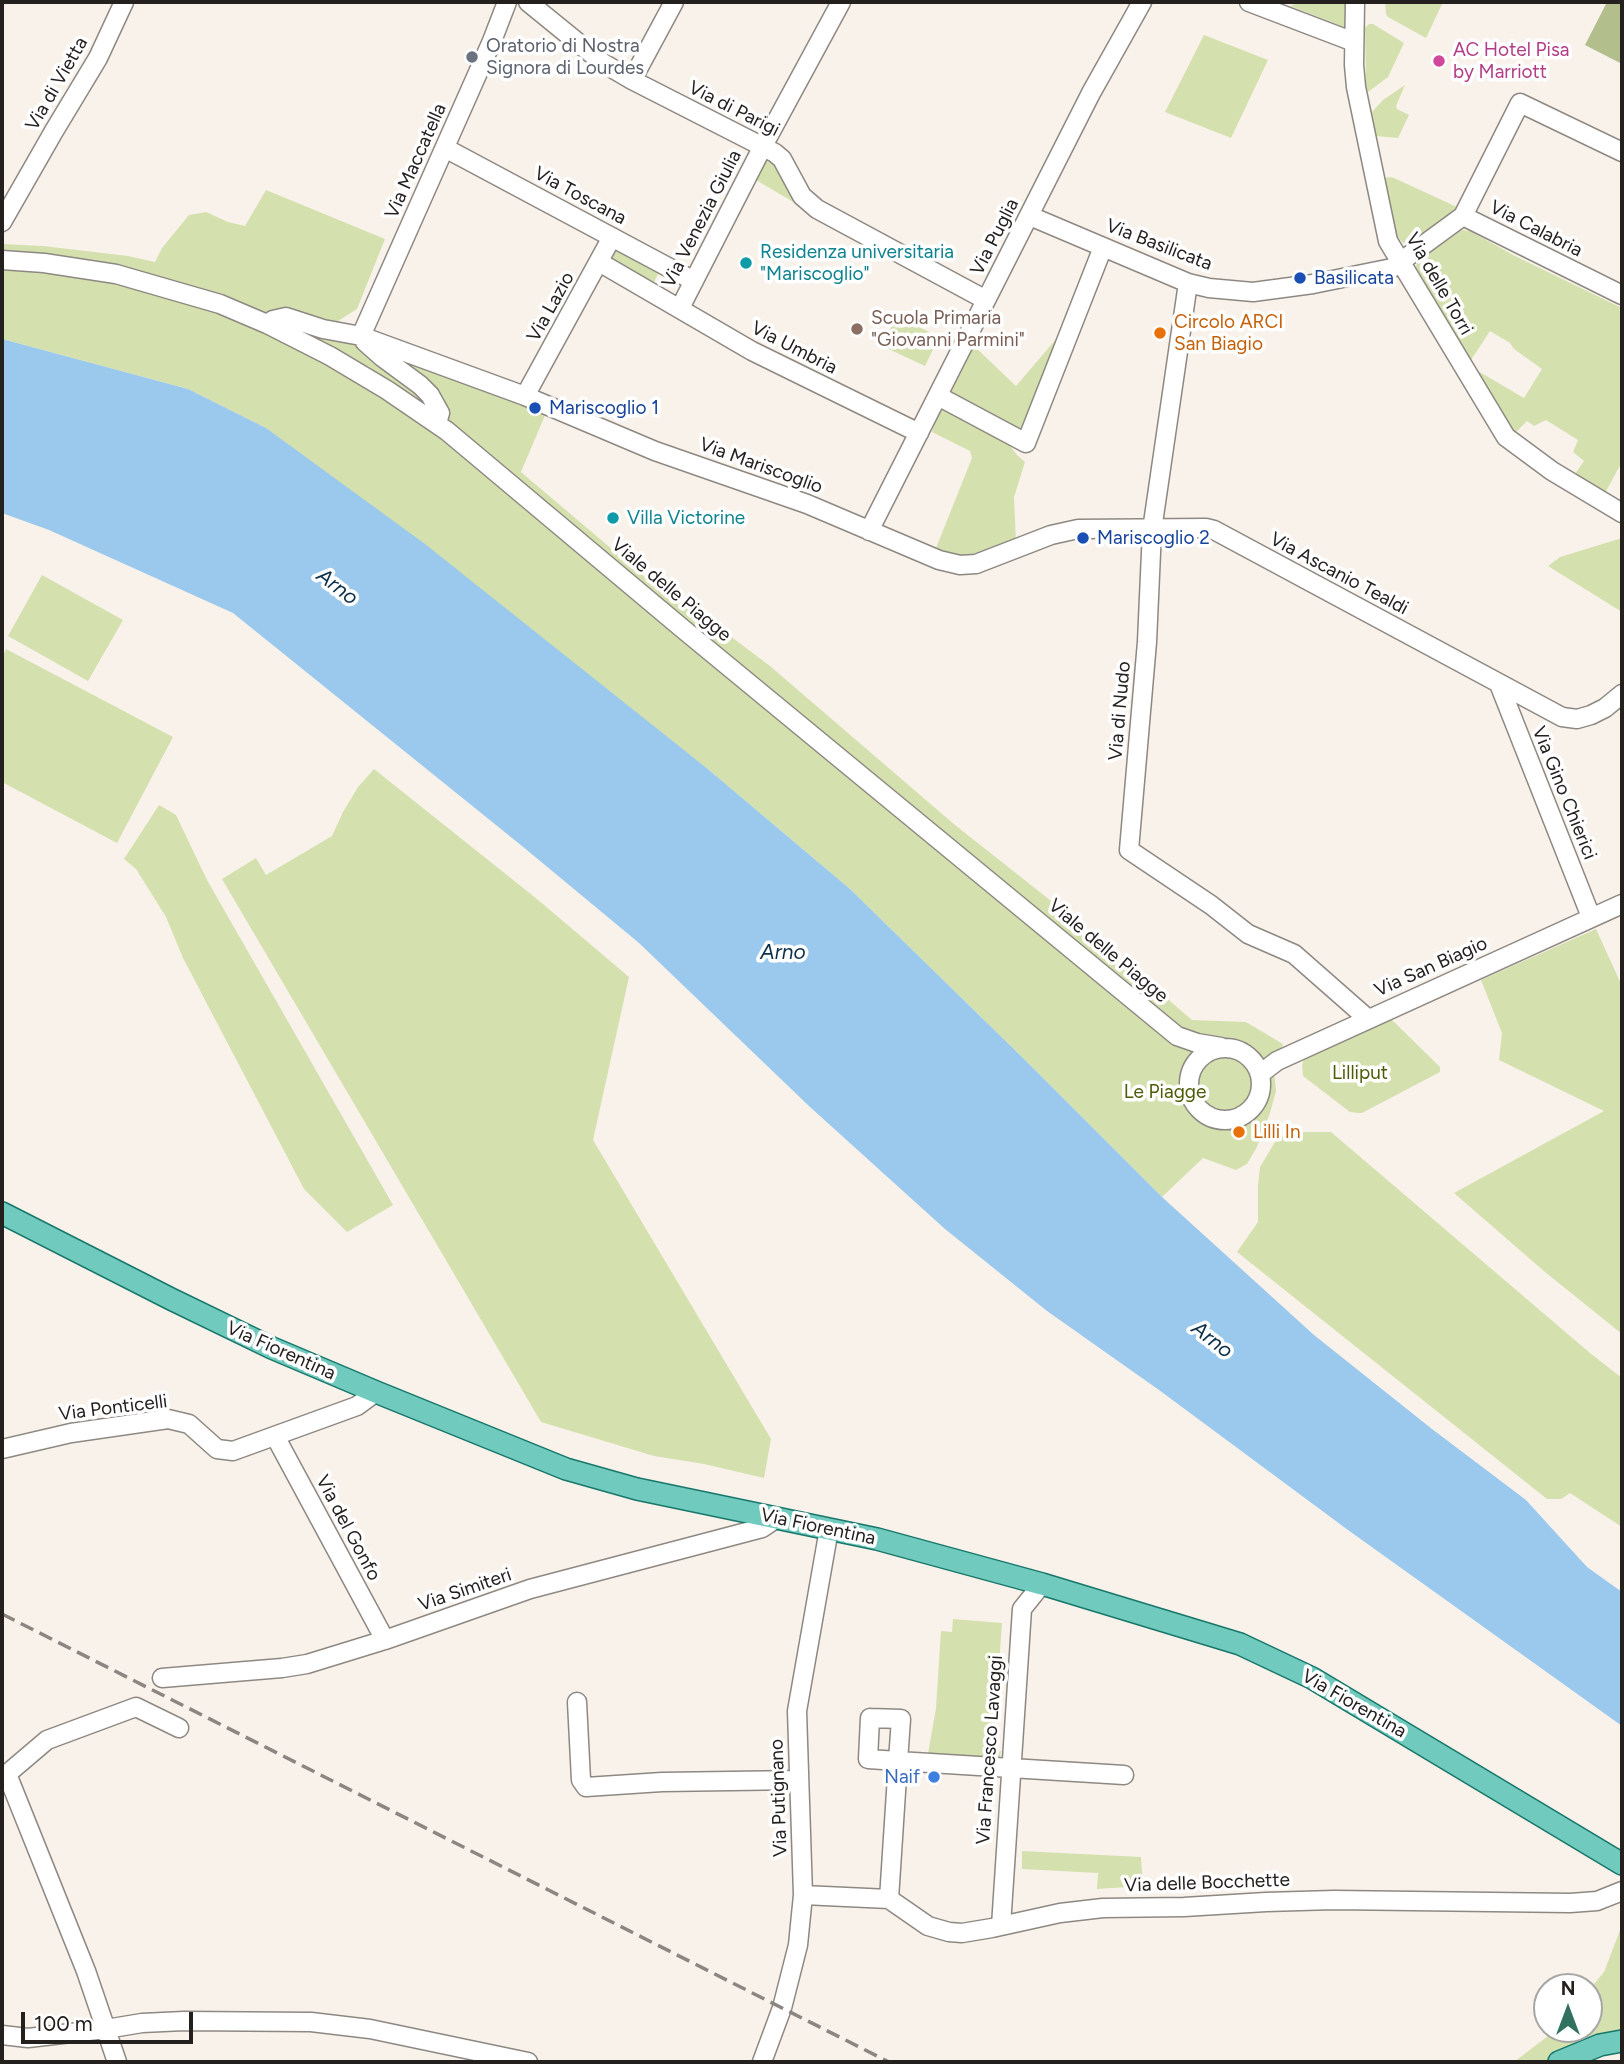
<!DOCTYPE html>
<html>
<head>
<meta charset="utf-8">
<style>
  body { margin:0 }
  #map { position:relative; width:1624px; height:2064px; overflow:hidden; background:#f9f2eb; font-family:Figtree,sans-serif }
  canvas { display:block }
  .frame { position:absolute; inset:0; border:4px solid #23201e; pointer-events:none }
  .north { position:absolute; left:1533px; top:1973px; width:70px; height:70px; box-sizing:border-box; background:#fff; border:2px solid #a7a6a5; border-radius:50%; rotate:0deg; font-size:19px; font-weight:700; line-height:28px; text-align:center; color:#23201e }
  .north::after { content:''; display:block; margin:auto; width:24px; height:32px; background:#31715f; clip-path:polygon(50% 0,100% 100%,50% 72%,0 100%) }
  .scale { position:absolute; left:21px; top:2012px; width:172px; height:32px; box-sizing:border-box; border:4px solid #23201e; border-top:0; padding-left:9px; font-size:21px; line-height:24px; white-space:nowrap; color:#23201e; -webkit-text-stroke:5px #fff; paint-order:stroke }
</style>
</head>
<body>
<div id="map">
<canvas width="1624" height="2064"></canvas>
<div class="frame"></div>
<div class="north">N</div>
<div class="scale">100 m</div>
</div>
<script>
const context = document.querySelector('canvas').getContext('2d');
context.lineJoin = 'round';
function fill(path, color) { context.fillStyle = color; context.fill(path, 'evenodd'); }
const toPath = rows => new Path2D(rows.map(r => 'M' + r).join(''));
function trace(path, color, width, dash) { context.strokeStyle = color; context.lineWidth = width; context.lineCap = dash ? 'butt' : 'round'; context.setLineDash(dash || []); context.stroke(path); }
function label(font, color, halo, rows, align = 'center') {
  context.font = font + ' Figtree,sans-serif'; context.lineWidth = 7; context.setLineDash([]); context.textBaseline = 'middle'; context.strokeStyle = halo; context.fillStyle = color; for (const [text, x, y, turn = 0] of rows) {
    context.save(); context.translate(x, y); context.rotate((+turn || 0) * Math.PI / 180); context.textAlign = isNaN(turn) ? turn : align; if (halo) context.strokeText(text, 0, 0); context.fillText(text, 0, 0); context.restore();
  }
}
const green = toPath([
  [1301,2,1347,2,1347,28,1290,6],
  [1385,2,1443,2,1426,38,1388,17,1386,14],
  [1369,24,1373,24,1404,43,1388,77,1368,92,1366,86,1365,28],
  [1204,35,1268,60,1231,138,1165,112],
  [1405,85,1396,106,1397,109,1409,115,1398,138,1376,136,1372,112,1383,100],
  [766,158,776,164,795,203,756,180],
  [1389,177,1394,178,1459,208,1411,243,1403,243,1397,236,1385,178],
  [266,190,385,239,357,309,338,321,346,340,366,350,378,348,546,413,521,472,646,578,649,575,770,666,955,825,1079,923,1192,1020,1246,1022,1283,1044,1274,1070,1276,1091,1270,1113,1257,1147,1247,1164,1236,1170,1203,1158,1162,1197,1025,1060,850,889,709,770,266,428,188,389,2,339,2,244,43,246,128,256,155,262,162,248,189,215,206,212,228,222,245,226],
  [1462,230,1470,231,1515,256,1622,308,1622,462,1605,493,1575,474,1584,461,1573,452,1578,440,1546,420,1534,426,1527,421,1514,434,1508,428,1478,371,1524,398,1542,369,1514,349,1510,343,1490,331,1471,360,1465,356,1416,267,1417,262],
  [615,245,660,270,652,286,608,258],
  [897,316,939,337,925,366,882,346],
  [1057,338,1060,340,1024,432,949,396,974,346,1016,386],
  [944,409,1008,443,1017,455,1025,462,1014,497,1016,543,978,559,934,553,972,458,970,451,932,432,939,412],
  [1622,538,1622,612,1548,566,1560,557],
  [42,575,123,620,88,681,8,636],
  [6,649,173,737,117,843,2,782,2,658],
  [374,769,537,899,629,977,593,1140,771,1439,764,1478,704,1464,654,1456,541,1422,222,879,256,858,266,875,332,836,343,812,358,787],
  [159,805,176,815,207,880,393,1205,347,1232,304,1189,183,958,166,917,136,869,124,859],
  [1596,929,1622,986,1622,1334,1545,1272,1454,1193,1604,1111,1499,1060,1502,1033,1481,980],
  [1391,1019,1440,1067,1440,1072,1362,1113,1358,1113,1350,1112,1303,1076,1302,1066,1304,1059],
  [1297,1132,1331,1132,1590,1353,1622,1378,1622,1527,1570,1493,1561,1499,1547,1499,1237,1252,1258,1222,1258,1186,1260,1167,1278,1137],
  [953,1619,1002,1623,993,1750,1001,1751,1000,1758,928,1754,936,1708,941,1631,952,1632],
  [1022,1851,1141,1857,1143,1886,1097,1889,1098,1873,1022,1869],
  [1622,1925,1622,2035,1565,2050,1546,2062,1514,2062,1557,2029,1589,2029,1589,1990,1604,1972]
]);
const forest = toPath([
  [1607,2,1622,2,1622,64,1585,45]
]);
const water = toPath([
  [2,339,188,389,266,428,425,544,709,770,850,889,1025,1060,1162,1197,1314,1335,1432,1429,1526,1500,1587,1567,1622,1592,1622,1726,1348,1530,1159,1390,1047,1311,945,1229,810,1107,639,943,522,846,233,613,49,530,2,513]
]);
const minor = toPath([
  [528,2,603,63,632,80,775,153,782,159,802,196,817,209,986,300],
  [1249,2,1354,42],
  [1355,2,1354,65,1356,87,1388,241,1506,437,1552,471,1622,513],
  [632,80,674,2],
  [445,148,694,281],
  [1030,216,1188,283,1209,288,1253,292,1313,284,1392,268,1463,216,1622,295],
  [1463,216,1520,103,1622,152],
  [2,222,54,131,98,58,124,2],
  [2,260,44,263,116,274,220,304,267,324,330,356,387,390,447,431,683,629,1177,1036,1197,1043,1221,1047],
  [599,262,752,351,919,433],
  [1188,283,1152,530,1147,642,1129,850,1211,905,1248,934,1294,954,1368,1019],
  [680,308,763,146,841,2],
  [267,324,273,320,286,317,323,329,361,336,525,396,655,451,807,504,939,560,960,565,976,564,1051,535,1078,529,1206,528,1214,530,1562,717,1577,719,1591,715,1605,708,1622,694],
  [361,336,492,41,507,2],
  [365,342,382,357,420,385,430,395,440,413,437,423],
  [525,396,612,237],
  [938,396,1026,443,1103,247],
  [869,531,1091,93,1142,2],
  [1499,684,1591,917],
  '1189 1084a36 36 0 1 1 72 0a36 36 0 1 1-72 0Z',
  [1260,1074,1277,1061,1622,904],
  [275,1436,385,1640],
  [2,1449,71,1433,168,1419,189,1424,217,1449,233,1451,357,1406,376,1392],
  [162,1678,282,1668,307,1664,385,1640,530,1589,743,1533,762,1528,777,1518],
  [577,1702,581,1780,586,1787,662,1782,799,1780],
  [870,1718,901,1719,898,1761,868,1759,870,1718],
  [803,1895,889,1899,928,1926,949,1932,962,1933,992,1928,1060,1913,1103,1908,1184,1907,1266,1902,1334,1900,1570,1903,1597,1901,1622,1891],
  [889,1899,898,1761,1124,1775],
  [1001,1926,1022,1609,1042,1584],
  [2,2035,28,2038,106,2029,142,2023,184,2021,311,2022,370,2029,528,2062],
  [117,2062,86,1971,7,1774,47,1740,136,1707,179,1728],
  [762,2062,782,2008,798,1945,803,1895,797,1711,829,1529]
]);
const major = toPath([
  [2,1213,171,1299,272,1348,376,1392,566,1469,637,1489,877,1539,1042,1584,1240,1644,1312,1678,1622,1864],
  [1559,2062,1600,2045,1622,2041]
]);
const rail = toPath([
  [2,1614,889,2062]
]);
const markers = [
  [472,57,7,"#6b7280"],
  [1439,61,7,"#d1479c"],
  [746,263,7,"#0f9aa8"],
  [1300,278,7,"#1a4fb4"],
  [857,329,7,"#8d6e63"],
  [1160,333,7,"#e8710a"],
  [535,408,7,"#1a4fb4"],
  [613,518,7,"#0f9aa8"],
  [1083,538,7,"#1a4fb4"],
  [1239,1132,7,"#e8710a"],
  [934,1777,7,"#3f7fe0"]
];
const worshipNames = [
  ["Oratorio di Nostra",486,46],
  ["Signora di Lourdes",486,68]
];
const hotelNames = [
  ["AC Hotel Pisa",1453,50],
  ["by Marriott",1453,72]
];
const streetNames = [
  ["Via di Vietta",57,84,-60],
  ["Via di Parigi",734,109,27],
  ["Via Maccatella",416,161,-66],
  ["Via Toscana",580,196,28],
  ["Via Venezia Giulia",702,219,-63],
  ["Via Calabria",1536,229,27],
  ["Via Puglia",995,237,-63],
  ["Via Basilicata",1159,245,21],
  ["Via delle Torri",1439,284,60],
  ["Via Lazio",551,307,-61],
  ["Via Umbria",794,348,27],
  ["Via Mariscoglio",761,466,20],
  ["Via Ascanio Tealdi",1339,574,28],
  ["Viale delle Piagge",671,590,40],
  ["Via di Nudo",1120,711,-85],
  ["Via Gino Chierici",1564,793,68],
  ["Viale delle Piagge",1108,951,40],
  ["Via San Biagio",1431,967,-24],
  ["Via Fiorentina",281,1351,24],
  ["Via Ponticelli",113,1408,-7],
  ["Via Fiorentina",818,1527,12],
  ["Via del Gonfo",348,1528,62],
  ["Via Simiteri",465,1590,-19],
  ["Via Fiorentina",1354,1704,30],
  ["Via Francesco Lavaggi",990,1750,-86],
  ["Via Putignano",779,1798,-92],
  ["Via delle Bocchette",1207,1883,-2]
];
const cultureNames = [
  ["Residenza universitaria",760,252],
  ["\"Mariscoglio\"",760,274],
  ["Villa Victorine",627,518]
];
const transitNames = [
  ["Basilicata",1314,278],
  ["Mariscoglio 1",549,408],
  ["Mariscoglio 2",1097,538]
];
const educationNames = [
  ["Scuola Primaria",871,318],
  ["\"Giovanni Parmini\"",871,340]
];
const foodNames = [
  ["Circolo ARCI",1174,322],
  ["San Biagio",1174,344],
  ["Lilli In",1253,1132]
];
const parkNames = [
  ["Lilliput",1360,1073],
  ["Le Piagge",1165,1092]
];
const shopNames = [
  ["Naif",920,1777]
];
const waterNames = [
  ["Arno",337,587,37],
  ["Arno",783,953],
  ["Arno",1212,1340,38]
];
fill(green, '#d4e1ae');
fill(forest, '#b2bf8c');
fill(water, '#9bc9ed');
trace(minor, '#8e8882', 21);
trace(major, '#17776a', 24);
trace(minor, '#fff', 18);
trace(major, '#70cabe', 21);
trace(rail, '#8b8682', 3.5, [14, 7]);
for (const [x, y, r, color] of markers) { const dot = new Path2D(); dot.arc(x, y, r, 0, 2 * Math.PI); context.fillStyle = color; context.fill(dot); trace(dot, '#fff', 2.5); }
label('19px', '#5b616d', '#fff', worshipNames, 'left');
label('19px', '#b23c85', '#fff', hotelNames, 'left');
label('19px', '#23201e', '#fff', streetNames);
label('19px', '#0d838f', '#fff', cultureNames, 'left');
label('19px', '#164399', '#fff', transitNames, 'left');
label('19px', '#785e54', '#fff', educationNames, 'left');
label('19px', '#c56008', '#fff', foodNames, 'left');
label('19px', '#4d5b08', '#fff', parkNames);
label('19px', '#366cbe', '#fff', shopNames, 'right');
label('italic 21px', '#0c3049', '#fff', waterNames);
</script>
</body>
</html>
